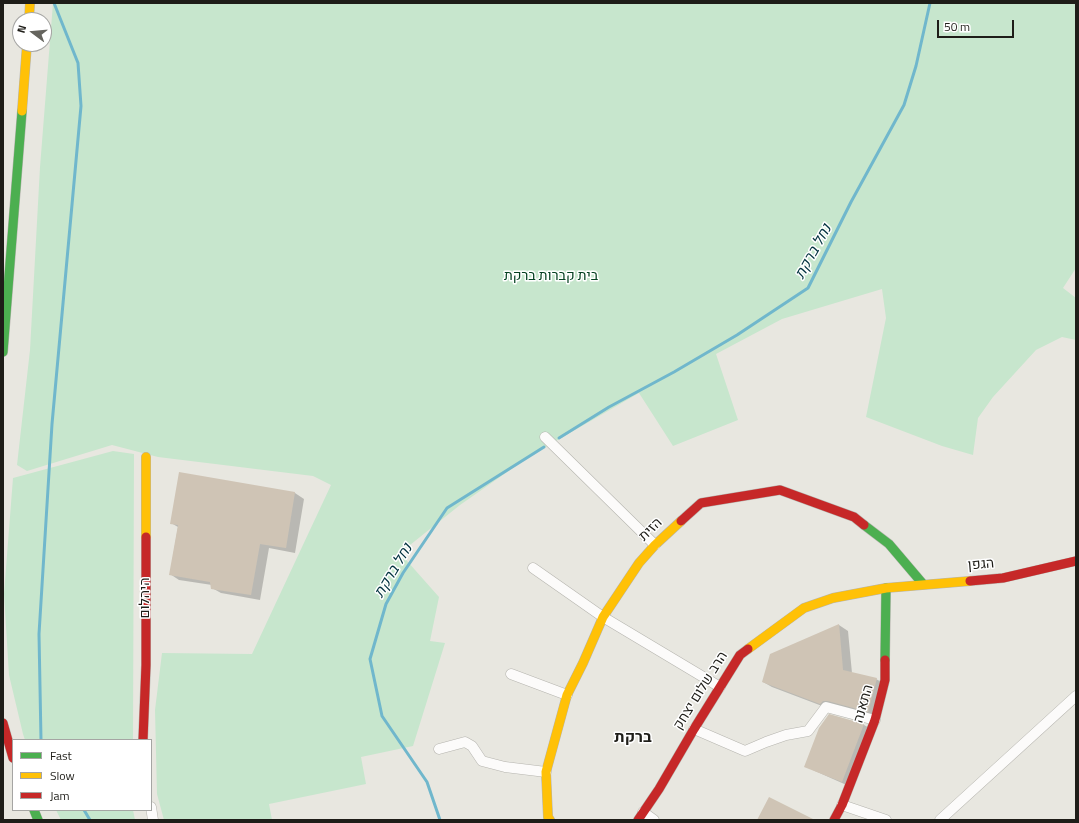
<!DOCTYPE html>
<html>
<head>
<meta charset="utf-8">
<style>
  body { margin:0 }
  #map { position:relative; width:1079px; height:823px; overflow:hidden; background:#e8e7e0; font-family:"Titillium Web",sans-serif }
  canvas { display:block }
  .frame { position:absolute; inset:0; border:4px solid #1e1d18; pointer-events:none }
  .legend { position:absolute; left:12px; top:739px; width:140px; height:72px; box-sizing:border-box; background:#fff; border:1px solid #a5a5a3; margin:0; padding:5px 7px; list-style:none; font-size:12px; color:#1e1d18 }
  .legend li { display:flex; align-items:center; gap:8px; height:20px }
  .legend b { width:20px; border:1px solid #a5a5a3 }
  .north { position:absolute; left:12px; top:12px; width:40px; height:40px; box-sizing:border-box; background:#fff; border:1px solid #a5a5a3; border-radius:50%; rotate:286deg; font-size:11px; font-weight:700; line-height:16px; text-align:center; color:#1e1d18 }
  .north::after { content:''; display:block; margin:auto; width:14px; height:18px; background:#65645e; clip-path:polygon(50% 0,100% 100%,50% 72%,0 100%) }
  .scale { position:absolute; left:937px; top:20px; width:77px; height:18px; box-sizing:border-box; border:2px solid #1e1d18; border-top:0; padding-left:5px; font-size:12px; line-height:14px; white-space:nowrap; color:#1e1d18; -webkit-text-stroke:3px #fff; paint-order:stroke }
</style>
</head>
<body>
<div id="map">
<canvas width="1079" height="823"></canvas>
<div class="frame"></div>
<ul class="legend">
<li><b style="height:5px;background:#4caf50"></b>Fast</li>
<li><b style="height:5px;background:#ffc107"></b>Slow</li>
<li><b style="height:5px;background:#c62828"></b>Jam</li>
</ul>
<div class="north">N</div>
<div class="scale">50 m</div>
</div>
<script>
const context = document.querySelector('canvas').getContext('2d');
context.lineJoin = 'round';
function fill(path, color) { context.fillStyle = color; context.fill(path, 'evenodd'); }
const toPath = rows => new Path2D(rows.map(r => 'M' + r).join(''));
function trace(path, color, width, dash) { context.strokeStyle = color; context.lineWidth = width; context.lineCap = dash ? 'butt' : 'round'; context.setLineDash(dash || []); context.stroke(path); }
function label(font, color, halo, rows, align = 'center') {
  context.font = font + ' "Titillium Web",Heebo,sans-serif'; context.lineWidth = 3; context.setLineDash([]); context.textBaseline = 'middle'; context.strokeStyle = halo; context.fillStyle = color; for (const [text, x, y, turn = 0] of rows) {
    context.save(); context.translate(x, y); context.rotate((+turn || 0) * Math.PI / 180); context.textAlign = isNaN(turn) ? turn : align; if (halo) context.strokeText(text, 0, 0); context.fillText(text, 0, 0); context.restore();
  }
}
const green = toPath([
  [53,3,1076,3,1076,268,1063,288,1076,298,1076,340,1062,337,1036,350,993,397,978,418,973,455,942,446,866,417,886,318,882,289,782,319,716,354,738,420,673,446,639,393,530,456,460,505,400,553,439,597,430,641,445,643,413,746,361,757,366,784,269,804,272,820,164,820,157,794,155,710,162,653,252,654,331,485,313,476,158,457,112,445,27,471,17,465,30,350,40,167],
  [113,451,134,454,133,740,25,740,23,734,9,675,4,594,13,478],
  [56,810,133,810,135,820,61,820]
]);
const shadow = toPath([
  [180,473,295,493,304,499,295,553,269,548,260,600,221,593,212,588,212,585,179,580,170,574,178,527,171,523],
  [839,625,848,631,852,673,876,679,885,684,878,716,830,709,772,687,763,682],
  [829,716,864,725,873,730,851,787,815,771,805,766]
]);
const stream = toPath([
  [559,438,609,407,674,372,737,335,808,288,851,202,904,105,916,66,930,3],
  [41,740,39,634,52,424,81,106,78,63,54,3],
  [84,810,90,820],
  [440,820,427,782,382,716,370,659,386,604,403,573,447,508,544,447]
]);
const building = toPath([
  [179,472,295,492,286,548,260,544,251,595,211,589,210,582,169,575,178,525,170,524],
  [839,624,843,670,877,678,868,712,828,701,823,701,820,704,762,682,770,654],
  [829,714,864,724,842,782,804,767,819,728],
  [769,797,815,820,757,820]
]);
const street = toPath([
  [545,437,655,545],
  [533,568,603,617,720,687],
  [511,674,567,695],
  [694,729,745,751,766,742,786,735,808,731,826,707,875,720],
  [439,749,465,742,472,746,482,761,505,767,546,772],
  [842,805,886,820],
  [151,807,153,820],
  [643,812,654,820],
  [940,820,1076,696]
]);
const fast = toPath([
  [3,352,22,111],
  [864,525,889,544,923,584],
  [885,660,886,588],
  [34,810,38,820]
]);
const slow = toPath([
  [29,20,30,3],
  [22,111,27,44],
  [146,457,146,537],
  [748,649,804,608,833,598,886,588,970,581],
  [550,820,548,817,546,772,567,695,583,663,603,617,639,563,655,545,681,521]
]);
const jam = toPath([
  [681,521,701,503,780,490,854,517,864,525],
  [970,581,1003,578,1076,561],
  [3,723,13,758],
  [143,740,146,665,146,537],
  [638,820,659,789,694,729,740,655,748,649],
  [834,820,842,805,875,720,885,680,885,660]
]);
const parkNames = [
  ["בית קברות ברקת",551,277]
];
const streetNames = [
  ["הזית",651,530,-44],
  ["הגפן",981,565,-5],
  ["היהלום",146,598,-90],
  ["הרב שלום יצחק",701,691,-58],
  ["התאנה",864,704,-74]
];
const waterNames = [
  ["נחל ברקת",814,252,-61],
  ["נחל ברקת",394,571,-59]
];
const quarterNames = [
  ["ברקת",633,738]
];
fill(green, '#c7e6cd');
fill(shadow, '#0003');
trace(stream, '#70b7cc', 3);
fill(building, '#cfc4b5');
trace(street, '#b5b4ae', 11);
trace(fast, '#b5b4ae', 10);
trace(slow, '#b5b4ae', 10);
trace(jam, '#b5b4ae', 10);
trace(street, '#fcfbfa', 10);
trace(fast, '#4caf50', 9);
trace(slow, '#ffc107', 9);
trace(jam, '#c62828', 9);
label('14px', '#054121', '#fff', parkNames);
label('14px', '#1e1d18', '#fff', streetNames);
label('italic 15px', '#02323f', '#fff', waterNames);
label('bold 16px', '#1e1d18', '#fff', quarterNames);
</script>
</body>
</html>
